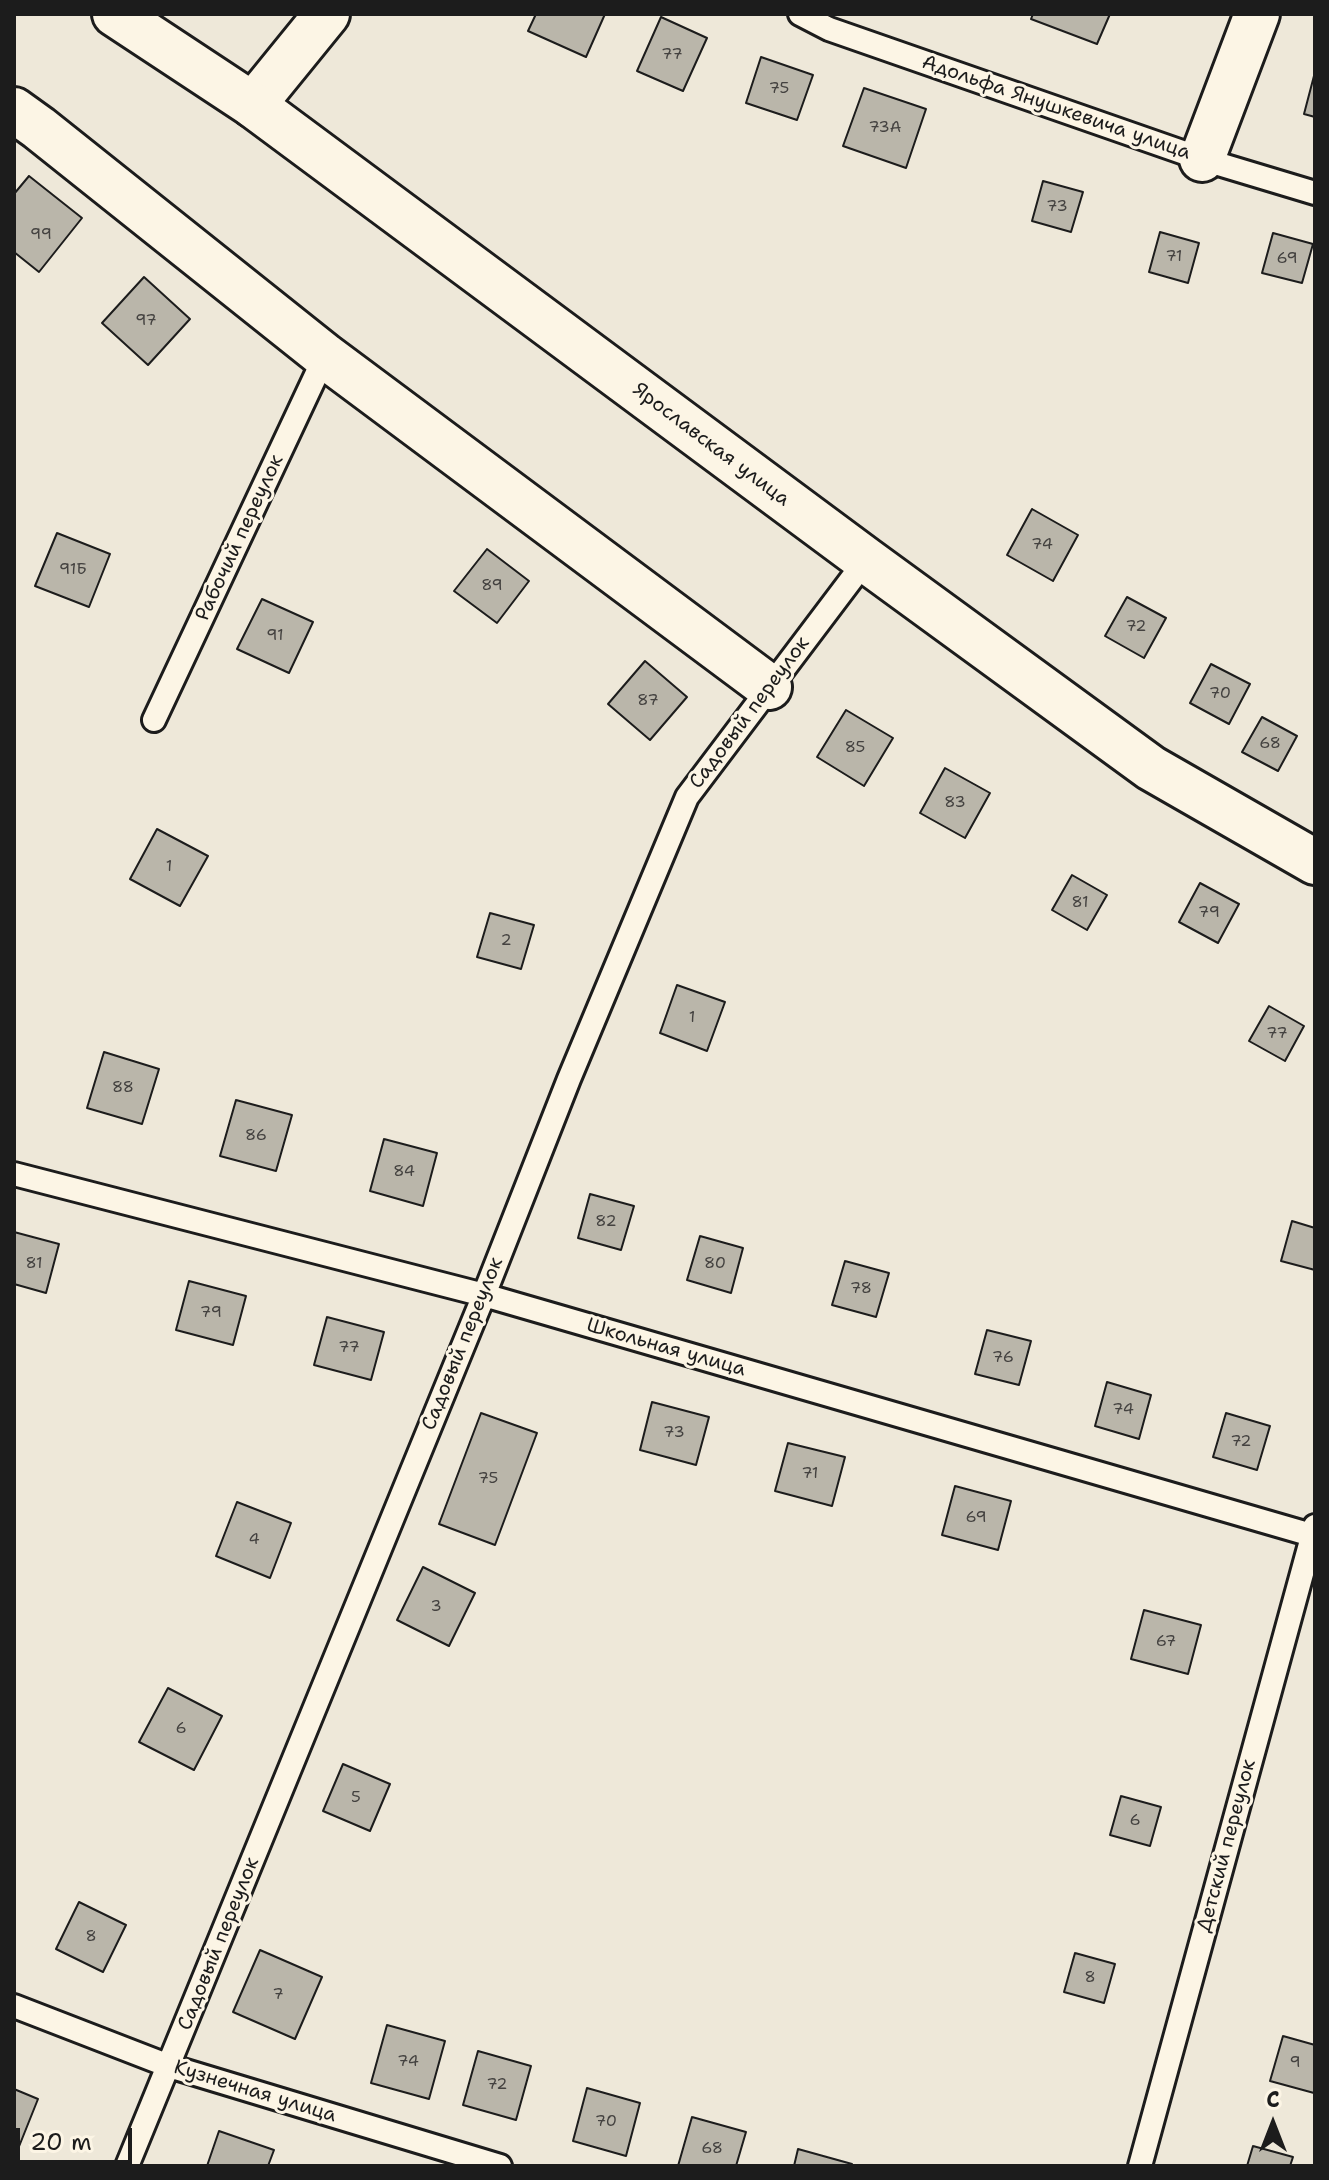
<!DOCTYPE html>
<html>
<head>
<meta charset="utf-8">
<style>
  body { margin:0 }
  #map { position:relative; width:1329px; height:2180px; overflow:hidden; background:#eee8d9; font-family:"Shantell Sans",sans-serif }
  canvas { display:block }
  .frame { position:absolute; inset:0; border:16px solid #1c1c1c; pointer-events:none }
  .north { position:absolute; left:1233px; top:2084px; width:80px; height:80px; -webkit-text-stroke:6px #fcf5e5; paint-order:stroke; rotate:0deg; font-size:22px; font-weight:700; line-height:32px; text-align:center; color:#1c1c1c }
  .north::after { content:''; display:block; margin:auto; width:28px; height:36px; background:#1c1c1c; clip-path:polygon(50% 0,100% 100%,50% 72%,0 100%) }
  .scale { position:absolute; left:16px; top:2128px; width:116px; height:36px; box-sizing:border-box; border:4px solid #1c1c1c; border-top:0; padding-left:10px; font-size:24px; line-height:28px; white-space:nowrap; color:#1c1c1c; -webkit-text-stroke:6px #fcf5e5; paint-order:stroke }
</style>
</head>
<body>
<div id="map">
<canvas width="1329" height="2180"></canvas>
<div class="frame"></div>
<div class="north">С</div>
<div class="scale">20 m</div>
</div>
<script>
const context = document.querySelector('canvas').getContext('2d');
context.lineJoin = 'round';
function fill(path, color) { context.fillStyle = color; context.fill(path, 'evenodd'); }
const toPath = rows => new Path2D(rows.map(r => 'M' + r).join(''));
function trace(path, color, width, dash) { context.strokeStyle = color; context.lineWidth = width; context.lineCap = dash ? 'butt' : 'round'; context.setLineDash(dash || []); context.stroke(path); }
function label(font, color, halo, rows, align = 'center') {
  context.font = font + ' "Shantell Sans",sans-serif'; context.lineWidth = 6; context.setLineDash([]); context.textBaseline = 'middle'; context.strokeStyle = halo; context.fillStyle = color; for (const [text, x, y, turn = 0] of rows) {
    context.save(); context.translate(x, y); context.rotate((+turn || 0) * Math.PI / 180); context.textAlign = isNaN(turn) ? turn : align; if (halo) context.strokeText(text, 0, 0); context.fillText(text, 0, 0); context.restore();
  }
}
const building = toPath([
  [536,14,605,14,586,57,528,31,536,14],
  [1033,14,1110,14,1097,44,1031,19,1033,14],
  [661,17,707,38,683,91,637,71,661,17],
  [761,57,813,75,797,120,746,103,761,57],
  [1315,72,1315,117,1304,114,1315,72],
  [864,88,926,109,906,168,843,146,864,88],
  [29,176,82,218,39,272,14,252,14,194,29,176],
  [1043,181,1083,192,1071,232,1032,221,1043,181],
  [1160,232,1199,243,1188,283,1149,272,1160,232],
  [1273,233,1313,244,1302,283,1262,273,1273,233],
  [144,277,190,319,148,365,102,323,144,277],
  [1032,509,1078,535,1053,581,1007,555,1032,509],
  [57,533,110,554,89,607,35,586,57,533],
  [487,549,529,581,497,623,454,591,487,549],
  [1127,597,1166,618,1144,658,1105,636,1127,597],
  [262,599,313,622,289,673,237,649,262,599],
  [645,661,687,697,650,740,608,704,645,661],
  [1211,664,1250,684,1229,724,1190,703,1211,664],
  [846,710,893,738,864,786,817,757,846,710],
  [1262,717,1297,736,1278,771,1242,752,1262,717],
  [945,768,990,793,965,838,920,813,945,768],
  [157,829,208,856,180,906,130,879,157,829],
  [1072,875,1107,895,1087,930,1052,910,1072,875],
  [1200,883,1239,904,1218,943,1179,922,1200,883],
  [490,913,534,925,521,969,477,957,490,913],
  [677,985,725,1002,707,1051,660,1033,677,985],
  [1269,1006,1304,1026,1285,1061,1249,1041,1269,1006],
  [104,1052,159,1069,142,1124,87,1108,104,1052],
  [236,1100,292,1115,276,1171,220,1156,236,1100],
  [384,1139,437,1153,423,1206,370,1191,384,1139],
  [590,1194,634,1206,621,1250,578,1238,590,1194],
  [1292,1221,1315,1228,1315,1270,1281,1261,1292,1221],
  [14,1232,59,1244,46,1293,14,1284,14,1232],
  [700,1236,743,1248,731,1293,687,1280,700,1236],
  [845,1261,889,1273,876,1317,832,1305,845,1261],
  [189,1281,246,1296,233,1345,176,1330,189,1281],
  [327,1317,384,1332,371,1380,314,1365,327,1317],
  [987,1330,1031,1341,1019,1385,975,1374,987,1330],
  [1107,1382,1151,1395,1139,1439,1095,1426,1107,1382],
  [652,1402,709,1417,696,1465,640,1450,652,1402],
  [481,1413,537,1433,495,1545,439,1524,481,1413],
  [1226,1413,1270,1426,1257,1470,1213,1457,1226,1413],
  [788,1443,845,1457,832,1506,775,1491,788,1443],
  [955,1486,1011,1501,998,1550,942,1535,955,1486],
  [237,1502,291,1523,270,1578,216,1556,237,1502],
  [423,1567,475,1593,449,1646,397,1620,423,1567],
  [1144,1610,1201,1625,1188,1674,1131,1659,1144,1610],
  [168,1688,222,1716,194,1770,139,1742,168,1688],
  [343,1764,390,1784,370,1831,323,1811,343,1764],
  [1121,1796,1161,1807,1150,1846,1110,1835,1121,1796],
  [79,1902,126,1925,103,1972,56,1949,79,1902],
  [260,1950,322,1977,295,2039,233,2012,260,1950],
  [1075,1953,1115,1964,1104,2003,1064,1992,1075,1953],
  [387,2025,445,2041,429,2099,371,2083,387,2025],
  [1283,2036,1315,2045,1314,2093,1270,2081,1283,2036],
  [478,2051,531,2066,516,2120,463,2105,478,2051],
  [587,2088,640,2103,626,2156,573,2141,587,2088],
  [14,2089,38,2099,14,2159,14,2089],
  [692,2117,746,2132,736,2166,678,2166,692,2117],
  [219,2131,274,2150,268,2166,207,2166,219,2131],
  [1253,2146,1293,2157,1290,2166,1247,2166,1253,2146],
  [798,2149,852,2164,851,2166,794,2166,798,2149]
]);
const lane = toPath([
  [800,14,829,29,1202,159,1315,193],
  [154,720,325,356],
  [14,1174,484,1295,1315,1536],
  [14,2006,169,2066,500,2166],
  [127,2166,484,1295,569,1079,687,797,866,560],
  [1140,2166,1315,1526]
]);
const street = toPath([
  [253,105,327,14],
  [14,110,39,128,325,356,769,687],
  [1202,159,1257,14]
]);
const secondary = toPath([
  [115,14,253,105,866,560,1151,768,1315,862]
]);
const numberNames = [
  ["77",672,55],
  ["75",779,89],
  ["73А",885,128],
  ["73",1057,207],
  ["99",41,235],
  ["71",1174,257],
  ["69",1287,259],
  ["97",146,321],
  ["74",1042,545],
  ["91Б",73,570],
  ["89",492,586],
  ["72",1136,627],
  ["91",275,636],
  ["70",1220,694],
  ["87",648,701],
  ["68",1270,744],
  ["85",855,748],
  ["83",955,803],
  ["1",169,867],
  ["81",1080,903],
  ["79",1209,913],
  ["2",506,941],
  ["1",692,1018],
  ["77",1277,1034],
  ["88",123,1088],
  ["86",256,1136],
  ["84",404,1172],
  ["82",606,1222],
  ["81",34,1264],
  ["80",715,1264],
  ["78",861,1289],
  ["79",211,1313],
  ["77",349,1348],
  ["76",1003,1358],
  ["74",1123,1410],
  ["73",674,1433],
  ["72",1241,1442],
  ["71",810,1474],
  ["75",488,1479],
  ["69",976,1518],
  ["4",254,1540],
  ["3",436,1607],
  ["67",1166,1642],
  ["6",181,1729],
  ["5",356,1798],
  ["6",1135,1821],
  ["8",91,1937],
  ["8",1090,1978],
  ["7",278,1995],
  ["74",408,2062],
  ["9",1295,2063],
  ["72",497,2085],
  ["70",606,2122],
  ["68",712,2149]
];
const streetNames = [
  ["Адольфа Янушкевича улица",1056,108,19],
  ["Ярославская улица",711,445,37],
  ["Рабочий переулок",240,538,-65],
  ["Садовый переулок",750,713,-53],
  ["Садовый переулок",463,1344,-68],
  ["Школьная улица",666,1348,16],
  ["Детский переулок",1227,1846,-75],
  ["Садовый переулок",219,1944,-68],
  ["Кузнечная улица",255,2092,17]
];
fill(building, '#bab6aa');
trace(building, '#1c1c1c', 2);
trace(lane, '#1c1c1c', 28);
trace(street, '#1c1c1c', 50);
trace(secondary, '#1c1c1c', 50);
trace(lane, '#fcf5e5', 22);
trace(street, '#fcf5e5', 44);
trace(secondary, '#fcf5e5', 44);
label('16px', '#444240', null, numberNames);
label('20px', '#1c1c1c', '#fcf5e5', streetNames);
</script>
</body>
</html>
